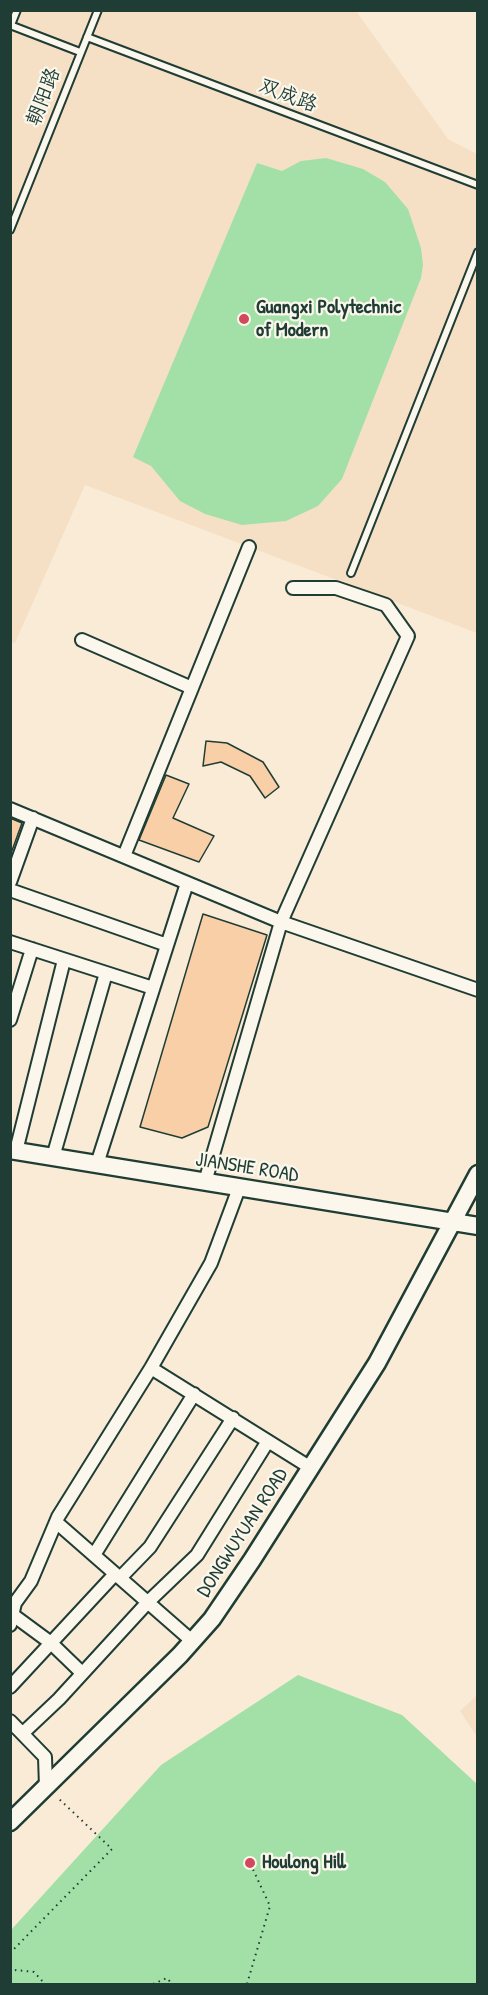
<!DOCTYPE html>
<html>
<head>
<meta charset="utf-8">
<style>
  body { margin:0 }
  #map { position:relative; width:488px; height:1995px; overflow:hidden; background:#faebd7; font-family:"Patrick Hand",sans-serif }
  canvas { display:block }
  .frame { position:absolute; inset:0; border:12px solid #1f3d34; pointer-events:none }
</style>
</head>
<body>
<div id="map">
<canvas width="488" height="1995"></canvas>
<div class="frame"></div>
</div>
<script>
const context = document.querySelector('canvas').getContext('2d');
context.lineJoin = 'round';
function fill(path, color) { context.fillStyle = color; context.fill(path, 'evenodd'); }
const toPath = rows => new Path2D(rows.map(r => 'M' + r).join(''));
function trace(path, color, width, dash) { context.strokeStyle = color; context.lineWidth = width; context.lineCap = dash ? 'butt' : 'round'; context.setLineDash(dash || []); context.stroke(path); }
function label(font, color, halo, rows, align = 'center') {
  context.font = font + ' "Patrick Hand","LXGW WenKai TC",sans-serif'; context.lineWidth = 4.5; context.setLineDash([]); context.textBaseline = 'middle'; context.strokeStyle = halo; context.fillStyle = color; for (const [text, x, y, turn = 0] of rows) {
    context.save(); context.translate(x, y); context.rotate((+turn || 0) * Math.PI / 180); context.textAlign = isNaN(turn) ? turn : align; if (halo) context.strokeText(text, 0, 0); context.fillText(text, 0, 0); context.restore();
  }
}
const built = toPath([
  [11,11,356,11,448,139,477,154,477,633,85,485,15,643,11,642],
  [477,1695,477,1737,460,1711]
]);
const green = toPath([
  [326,158,363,169,385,182,408,209,421,248,423,265,421,278,342,479,318,506,286,521,242,525,205,514,180,501,151,466,133,457,257,163,282,171,301,161],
  [298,1675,402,1715,477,1784,477,1984,11,1984,11,1930,161,1765]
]);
const building = toPath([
  [206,741,227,743,263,762,279,787,265,798,250,776,221,762,203,766,206,741],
  [166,775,189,784,173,818,214,836,199,862,139,840,166,775],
  [10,818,22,823,10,856,10,818],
  [203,914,267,935,208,1127,182,1138,140,1127,203,914]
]);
const path = toPath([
  [10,1953,112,1849,57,1797],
  [10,1974,16,1970,34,1972,45,1984],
  [153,1984,167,1978,172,1984],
  [247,1984,270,1906,250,1863]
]);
const lane = toPath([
  [10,25,80,52],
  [11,25,17,10],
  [87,37,478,185],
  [10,230,98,10],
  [351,573,478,252]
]);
const street = toPath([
  [293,588,336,588,386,605,408,636,281,922,478,990],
  [82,640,192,688],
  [10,809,281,922,205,1182],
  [124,856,249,547],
  [10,882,33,818],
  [10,890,167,945],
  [10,942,153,988],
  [10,1020,32,949],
  [16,1151,64,960],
  [53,1157,106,973],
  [97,1164,187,883],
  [151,1368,311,1468],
  [56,1522,192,1641],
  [94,1555,194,1394],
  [120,1578,150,1547,233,1418],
  [13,1615,51,1643,82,1673],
  [10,1625,15,1603,31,1581,58,1517,151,1368,211,1263,239,1188],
  [10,1687,115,1574],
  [10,1721,45,1757,46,1787],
  [23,1733,59,1699,148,1602,197,1555,268,1441]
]);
const secondary = toPath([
  [10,1150,478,1226],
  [10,1822,180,1655,212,1619,252,1560,377,1363,478,1174]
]);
const markers = [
  [244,319,6,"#d1495b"],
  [250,1863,6,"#d1495b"]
];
const streetNames = [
  ["双成路",288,96,21],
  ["朝阳路",44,97,-69],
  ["JIANSHE ROAD",247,1168,9],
  ["DONGWUYUAN ROAD",243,1533,-57]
];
const poiNames = [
  ["Guangxi Polytechnic",256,308],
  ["of Modern",256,331],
  ["Houlong Hill",262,1863]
];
fill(built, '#f5e0c6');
fill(green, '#a3e0a7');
fill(building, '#f8cfa7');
trace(building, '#1f3d34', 1.5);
trace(lane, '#1f3d34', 10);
trace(street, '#1f3d34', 16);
trace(secondary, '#1f3d34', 21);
trace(path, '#1f3d34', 2, [1.5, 4.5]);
trace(lane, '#fbf7ec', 6);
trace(street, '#fbf7ec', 12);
trace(secondary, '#fbf7ec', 16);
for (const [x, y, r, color] of markers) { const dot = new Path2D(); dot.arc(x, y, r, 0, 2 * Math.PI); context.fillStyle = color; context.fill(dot); trace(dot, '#fbf7ec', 2); }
label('20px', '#1f3d34', '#fbf7ec', streetNames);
label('bold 20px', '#1f3d34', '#fbf7ec', poiNames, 'left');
</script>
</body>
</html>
